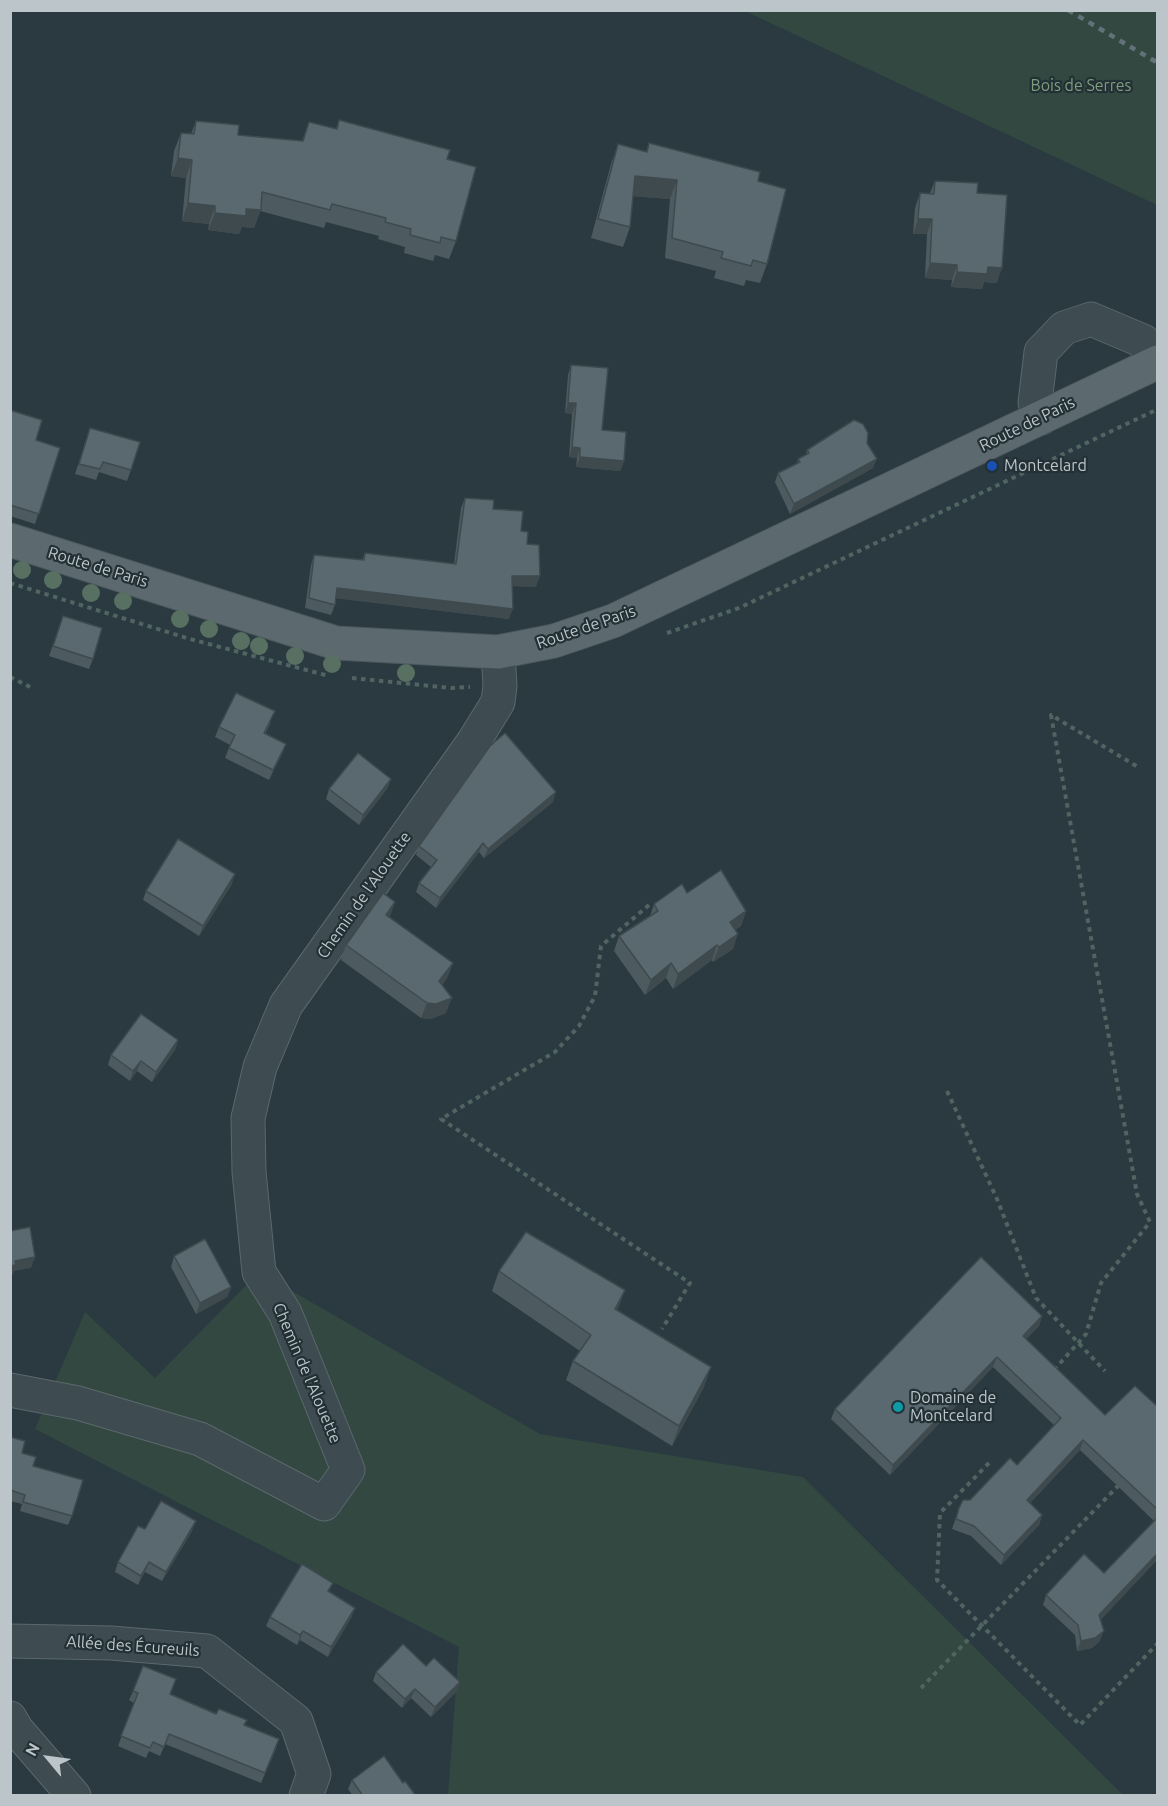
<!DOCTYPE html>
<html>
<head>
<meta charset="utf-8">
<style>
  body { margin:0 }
  #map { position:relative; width:1168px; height:1806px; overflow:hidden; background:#2a3a40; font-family:Ubuntu,sans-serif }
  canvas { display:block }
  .frame { position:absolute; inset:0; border:12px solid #bbc5ca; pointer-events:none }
  .north { position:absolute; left:18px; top:1728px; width:60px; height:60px; -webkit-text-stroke:4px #233035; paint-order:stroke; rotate:299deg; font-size:16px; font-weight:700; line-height:24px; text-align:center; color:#bbc5ca }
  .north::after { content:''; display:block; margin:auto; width:21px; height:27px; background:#bbc5ca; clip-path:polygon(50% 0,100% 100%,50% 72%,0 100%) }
</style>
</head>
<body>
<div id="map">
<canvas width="1168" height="1806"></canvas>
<div class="frame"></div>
<div class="north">N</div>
</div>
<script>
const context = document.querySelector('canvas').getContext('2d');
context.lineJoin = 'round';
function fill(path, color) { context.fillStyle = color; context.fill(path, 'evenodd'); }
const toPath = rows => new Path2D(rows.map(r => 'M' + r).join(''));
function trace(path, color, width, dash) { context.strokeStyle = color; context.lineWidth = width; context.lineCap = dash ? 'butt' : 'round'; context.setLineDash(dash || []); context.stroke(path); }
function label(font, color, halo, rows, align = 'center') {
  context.font = font + ' Ubuntu,sans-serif'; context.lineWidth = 4.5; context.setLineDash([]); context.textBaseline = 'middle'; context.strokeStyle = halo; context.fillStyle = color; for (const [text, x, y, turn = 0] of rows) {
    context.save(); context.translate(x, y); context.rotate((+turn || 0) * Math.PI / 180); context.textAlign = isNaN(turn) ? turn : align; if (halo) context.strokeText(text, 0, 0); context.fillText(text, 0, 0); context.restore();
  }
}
const green = toPath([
  [745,11,1157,11,1157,205],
  [259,1272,540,1434,803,1477,1123,1795,448,1795,459,1647,35,1429,85,1312,155,1378]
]);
const path = toPath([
  [10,583,190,639,329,676],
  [667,633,739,608,1158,409],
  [10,677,32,688],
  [352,678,451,688,470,687],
  [649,905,601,946,595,996,579,1026,555,1052,441,1119,690,1283,662,1329],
  [947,1091,997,1199,1036,1298,1105,1371],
  [1054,1370,1086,1334,1101,1283,1150,1222,1137,1194,1051,715,1138,767],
  [989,1463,940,1513,937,1580,1080,1725,1158,1643],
  [921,1688,1118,1486]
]);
const minor = toPath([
  [1041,418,1035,403,1041,352,1064,328,1091,319,1143,341,1155,363],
  [10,1390,78,1403,200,1439,324,1504,348,1470,285,1313,259,1272,249,1172,248,1118,260,1067,286,1005,474,741,498,702,500,686,498,652],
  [10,1641,111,1643,207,1651,296,1721,314,1774,306,1796],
  [10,1718,17,1730,74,1796]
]);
const major = toPath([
  [10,540,336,643,498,652,554,641,613,621,1158,362]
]);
const rail = toPath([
  [1068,10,1158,63]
]);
const trees = [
  [22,570],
  [53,580],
  [91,593],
  [123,601],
  [180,619],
  [209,629],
  [241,641],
  [259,646],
  [295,656],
  [332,664],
  [406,673]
];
const wall = toPath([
  [339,120,447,159,456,241,449,259,435,255,433,261,404,253,405,247,378,239,379,236,326,222,324,228,260,211,254,228,242,227,239,234,208,230,209,224,182,221,186,178,171,176,174,151,181,133,191,134,196,121,238,135,302,141,309,122,336,129],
  [649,143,758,181,767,264,760,283,746,280,744,286,714,278,716,271,665,258,670,199,633,196,630,227,623,247,591,238,611,164,618,144,646,152],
  [935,181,977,193,997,283,984,282,982,289,951,287,952,280,925,278,927,234,913,234,915,208,920,193,930,193],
  [571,365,602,430,624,461,620,471,576,467,577,458,569,457,572,414,565,413,568,375],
  [10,410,36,440,60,448,35,524,10,516],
  [90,428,131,470,127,481,99,472,96,480,75,474],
  [867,443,873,468,790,514,775,482,778,473,797,464,798,459,806,455,807,450],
  [465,498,493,509,521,531,527,544,536,587,512,586,509,619,336,598,335,605,331,615,305,608,311,565,314,555,362,560,365,553,454,564,461,508],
  [63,616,93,659,89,669,49,656],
  [271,722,265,734,286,744,282,754,269,780,225,758,230,745,215,737,219,727],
  [391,779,387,789,359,825,326,799,329,789],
  [553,802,484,858,479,852,436,908,416,892,419,883,431,867,416,855,419,846],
  [232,884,199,936,143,900,146,891],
  [687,893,746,911,741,926,735,930,733,949,713,962,712,960,673,989,666,978,645,995,614,951,619,936,650,916,654,904],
  [390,917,453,963,447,978,442,985,446,1013,431,1019,421,1018,341,960,346,945],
  [178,1040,175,1050,152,1082,137,1071,130,1081,108,1065,111,1055],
  [174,1256,231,1287,227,1297,196,1314,171,1267],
  [499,1271,618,1310,704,1387,672,1446,566,1380,573,1361,580,1351,492,1291],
  [1042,1316,1039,1326,1026,1339,1105,1415,1158,1407,1158,1559,1101,1619,1100,1641,1092,1648,1077,1651,1075,1635,1043,1605,1046,1595,1104,1573,1154,1521,1080,1450,1030,1503,1042,1515,1039,1525,1001,1565,971,1536,952,1529,959,1508,1017,1465,1054,1425,993,1367,890,1475,831,1419,835,1409],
  [10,1437,22,1453,33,1466,72,1516,68,1525,20,1511,22,1504,10,1501],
  [145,1529,192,1531,162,1581,145,1572,138,1585,115,1572,118,1562],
  [329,1592,355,1608,351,1618,328,1657,300,1640,297,1645,266,1626,270,1617],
  [426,1666,460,1682,456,1692,431,1717,411,1698,402,1708,373,1681,376,1672],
  [133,1691,170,1694,245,1725,276,1749,261,1783,165,1744,160,1756,149,1751,146,1758,118,1746,134,1703,129,1700],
  [352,1780,403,1783,416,1796,353,1796,348,1789]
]);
const shadedWall = toPath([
  [178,158,192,160,186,178,171,176],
  [635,176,677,180,670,199,628,196],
  [188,203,215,206,209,224,182,221],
  [246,209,261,210,254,228,242,227,239,234,208,230,215,213],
  [918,219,932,219,927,234,913,234],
  [930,263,957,265,952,280,925,278],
  [988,267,1002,268,997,283,984,282,982,289,951,287,957,272],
  [568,403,576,403,572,414,565,413],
  [572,447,580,448,577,458,569,457],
  [580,457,624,461,620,471,576,467],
  [877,459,873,468,790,514,794,504],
  [512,576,540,576,536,587,508,586],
  [337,588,513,609,509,619,333,598],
  [286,744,282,754,269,780,273,770],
  [391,779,387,789,359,825,363,815],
  [556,792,553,802,484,858,488,849],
  [483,843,479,852,436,908,440,898],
  [235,874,232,884,199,936,203,926],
  [395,902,390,917,386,915],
  [746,911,741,926,725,937,730,922],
  [738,934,733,949,713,962,719,947],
  [717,945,712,960,673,989,678,974],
  [453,963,447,978,434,996,439,981],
  [671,963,666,978,645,995,651,980],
  [452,998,446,1013,431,1019,421,1018,427,1003],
  [178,1040,175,1050,152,1082,156,1072],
  [141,1061,137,1071,130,1081,133,1071],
  [35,1257,31,1268,14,1271,13,1275,10,1276,10,1266,15,1261],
  [231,1287,227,1297,196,1314,200,1303],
  [625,1290,618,1309,608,1328,615,1309],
  [1042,1316,1039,1326,1020,1346,1023,1336],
  [997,1357,993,1367,890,1475,893,1465],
  [711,1367,704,1387,672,1446,679,1426],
  [1083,1440,1080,1450,1023,1510,1027,1500],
  [1042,1515,1039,1525,1001,1565,1004,1555],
  [196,1521,192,1531,162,1581,166,1572],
  [1158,1553,1158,1559,1096,1625,1099,1615],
  [149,1562,145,1572,138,1585,141,1576],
  [355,1608,351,1618,328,1657,331,1647],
  [303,1631,300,1640,297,1645,300,1635],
  [1104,1631,1100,1641,1092,1648,1077,1651,1081,1641],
  [460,1682,456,1692,431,1717,435,1707],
  [415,1689,411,1698,402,1708,405,1699]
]);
const building = toPath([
  [339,120,450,150,447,159,476,167,456,241,441,237,440,243,410,235,411,229,385,222,386,218,332,204,330,210,262,192,261,210,246,209,246,216,215,213,215,206,188,203,192,160,178,158,181,133,194,134,196,121,239,125,238,135,303,141,309,122,337,129,339,120],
  [649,143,760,172,758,181,786,189,767,264,753,260,751,266,721,258,723,252,672,238,677,180,635,176,630,227,598,219,618,144,647,152,649,143],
  [935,181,978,183,977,193,1007,195,1002,268,988,267,987,274,957,272,957,265,930,263,932,219,918,219,920,193,934,194,935,181],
  [571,365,608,368,602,430,626,432,624,461,580,457,580,448,572,447,576,403,568,403,571,365],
  [10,410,42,420,36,440,60,448,39,514,10,505,10,410],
  [854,420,863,424,868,433,867,443,877,459,794,504,778,473,800,462,798,459,809,453,807,450,854,420],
  [90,428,140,442,131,470,103,462,100,469,79,464,90,428],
  [465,498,494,500,493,509,523,511,521,531,528,532,527,544,539,545,540,576,512,576,513,609,337,588,335,605,309,598,314,555,364,560,365,553,456,564,465,498],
  [63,616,102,628,93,659,53,646,63,616],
  [236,693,275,711,264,733,286,744,273,770,229,748,235,735,219,727,236,693],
  [505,733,556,792,488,849,483,843,440,898,419,883,437,860,419,846,490,746,505,733],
  [358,753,391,779,363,815,329,789,358,753],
  [178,839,235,874,203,926,146,891,178,839],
  [721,870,746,911,730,922,738,934,719,947,717,945,678,974,671,963,651,980,619,936,658,911,654,904,682,884,687,893,721,870],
  [383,893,395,902,386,915,453,963,439,981,452,998,436,1004,427,1003,346,945,383,893],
  [141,1014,178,1040,156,1072,141,1061,133,1071,111,1055,141,1014],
  [30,1227,35,1257,15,1261,16,1265,10,1266,10,1231,30,1227],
  [526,1232,625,1290,615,1309,711,1367,679,1426,573,1361,591,1335,499,1271,526,1232],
  [205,1239,231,1287,200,1303,174,1256,205,1239],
  [981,1257,1042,1316,1023,1336,1105,1415,1135,1386,1158,1407,1158,1510,1083,1440,1027,1500,1042,1515,1004,1555,974,1526,956,1519,959,1508,963,1500,970,1500,1010,1458,1017,1465,1061,1418,997,1357,893,1465,835,1409,981,1257],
  [10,1437,25,1441,22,1453,36,1457,33,1466,83,1480,72,1516,23,1502,25,1495,10,1490,10,1437],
  [161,1501,196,1521,166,1572,149,1562,141,1576,118,1562,138,1526,145,1529,161,1501],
  [1158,1517,1158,1553,1099,1615,1104,1631,1095,1638,1081,1641,1078,1625,1046,1595,1084,1554,1104,1573,1158,1517],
  [302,1564,333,1583,328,1591,355,1608,331,1647,303,1631,300,1635,270,1617,302,1564],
  [403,1644,426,1666,434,1658,460,1682,435,1707,415,1689,405,1699,376,1672,403,1644],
  [143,1666,176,1679,170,1694,216,1714,219,1709,247,1720,244,1725,279,1739,265,1773,169,1734,164,1747,153,1742,150,1748,121,1736,138,1693,133,1691,143,1666],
  [384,1756,403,1783,405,1781,416,1796,363,1796,352,1780,384,1756]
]);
const markers = [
  [992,466,6,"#1a4fb4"],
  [898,1407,6,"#0f9aa8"]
];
const parkNames = [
  ["Bois de Serres",1081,86]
];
const streetNames = [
  ["Route de Paris",1027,424,-26],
  ["Route de Paris",98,567,17],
  ["Route de Paris",586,627,-19],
  ["Chemin de l'Alouette",364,895,-55],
  ["Chemin de l'Alouette",307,1373,67],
  ["Allée des Écureuils",133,1646,4]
];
const poiNames = [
  ["Montcelard",1004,466],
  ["Domaine de",910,1398],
  ["Montcelard",910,1416]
];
fill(green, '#324841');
trace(minor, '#5c686d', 35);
trace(major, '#4b575c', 35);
trace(path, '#516461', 4, [4.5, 4.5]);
trace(minor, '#3e4b50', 33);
trace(major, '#5c6a6f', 33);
trace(rail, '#637278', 4.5, [6, 6]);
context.fillStyle = '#587061';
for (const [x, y] of trees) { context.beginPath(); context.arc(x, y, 9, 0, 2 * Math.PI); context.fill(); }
fill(wall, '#4d5a5f');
fill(shadedWall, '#3e4a4e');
fill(building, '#59696f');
trace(building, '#3e4a4e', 1.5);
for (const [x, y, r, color] of markers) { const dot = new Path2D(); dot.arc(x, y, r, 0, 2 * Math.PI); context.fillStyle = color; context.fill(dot); trace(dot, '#233035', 2); }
label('16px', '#7e9d7c', '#233035', parkNames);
label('16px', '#bbc5ca', '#233035', streetNames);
label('16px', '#bbc5ca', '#233035', poiNames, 'left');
</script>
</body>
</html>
